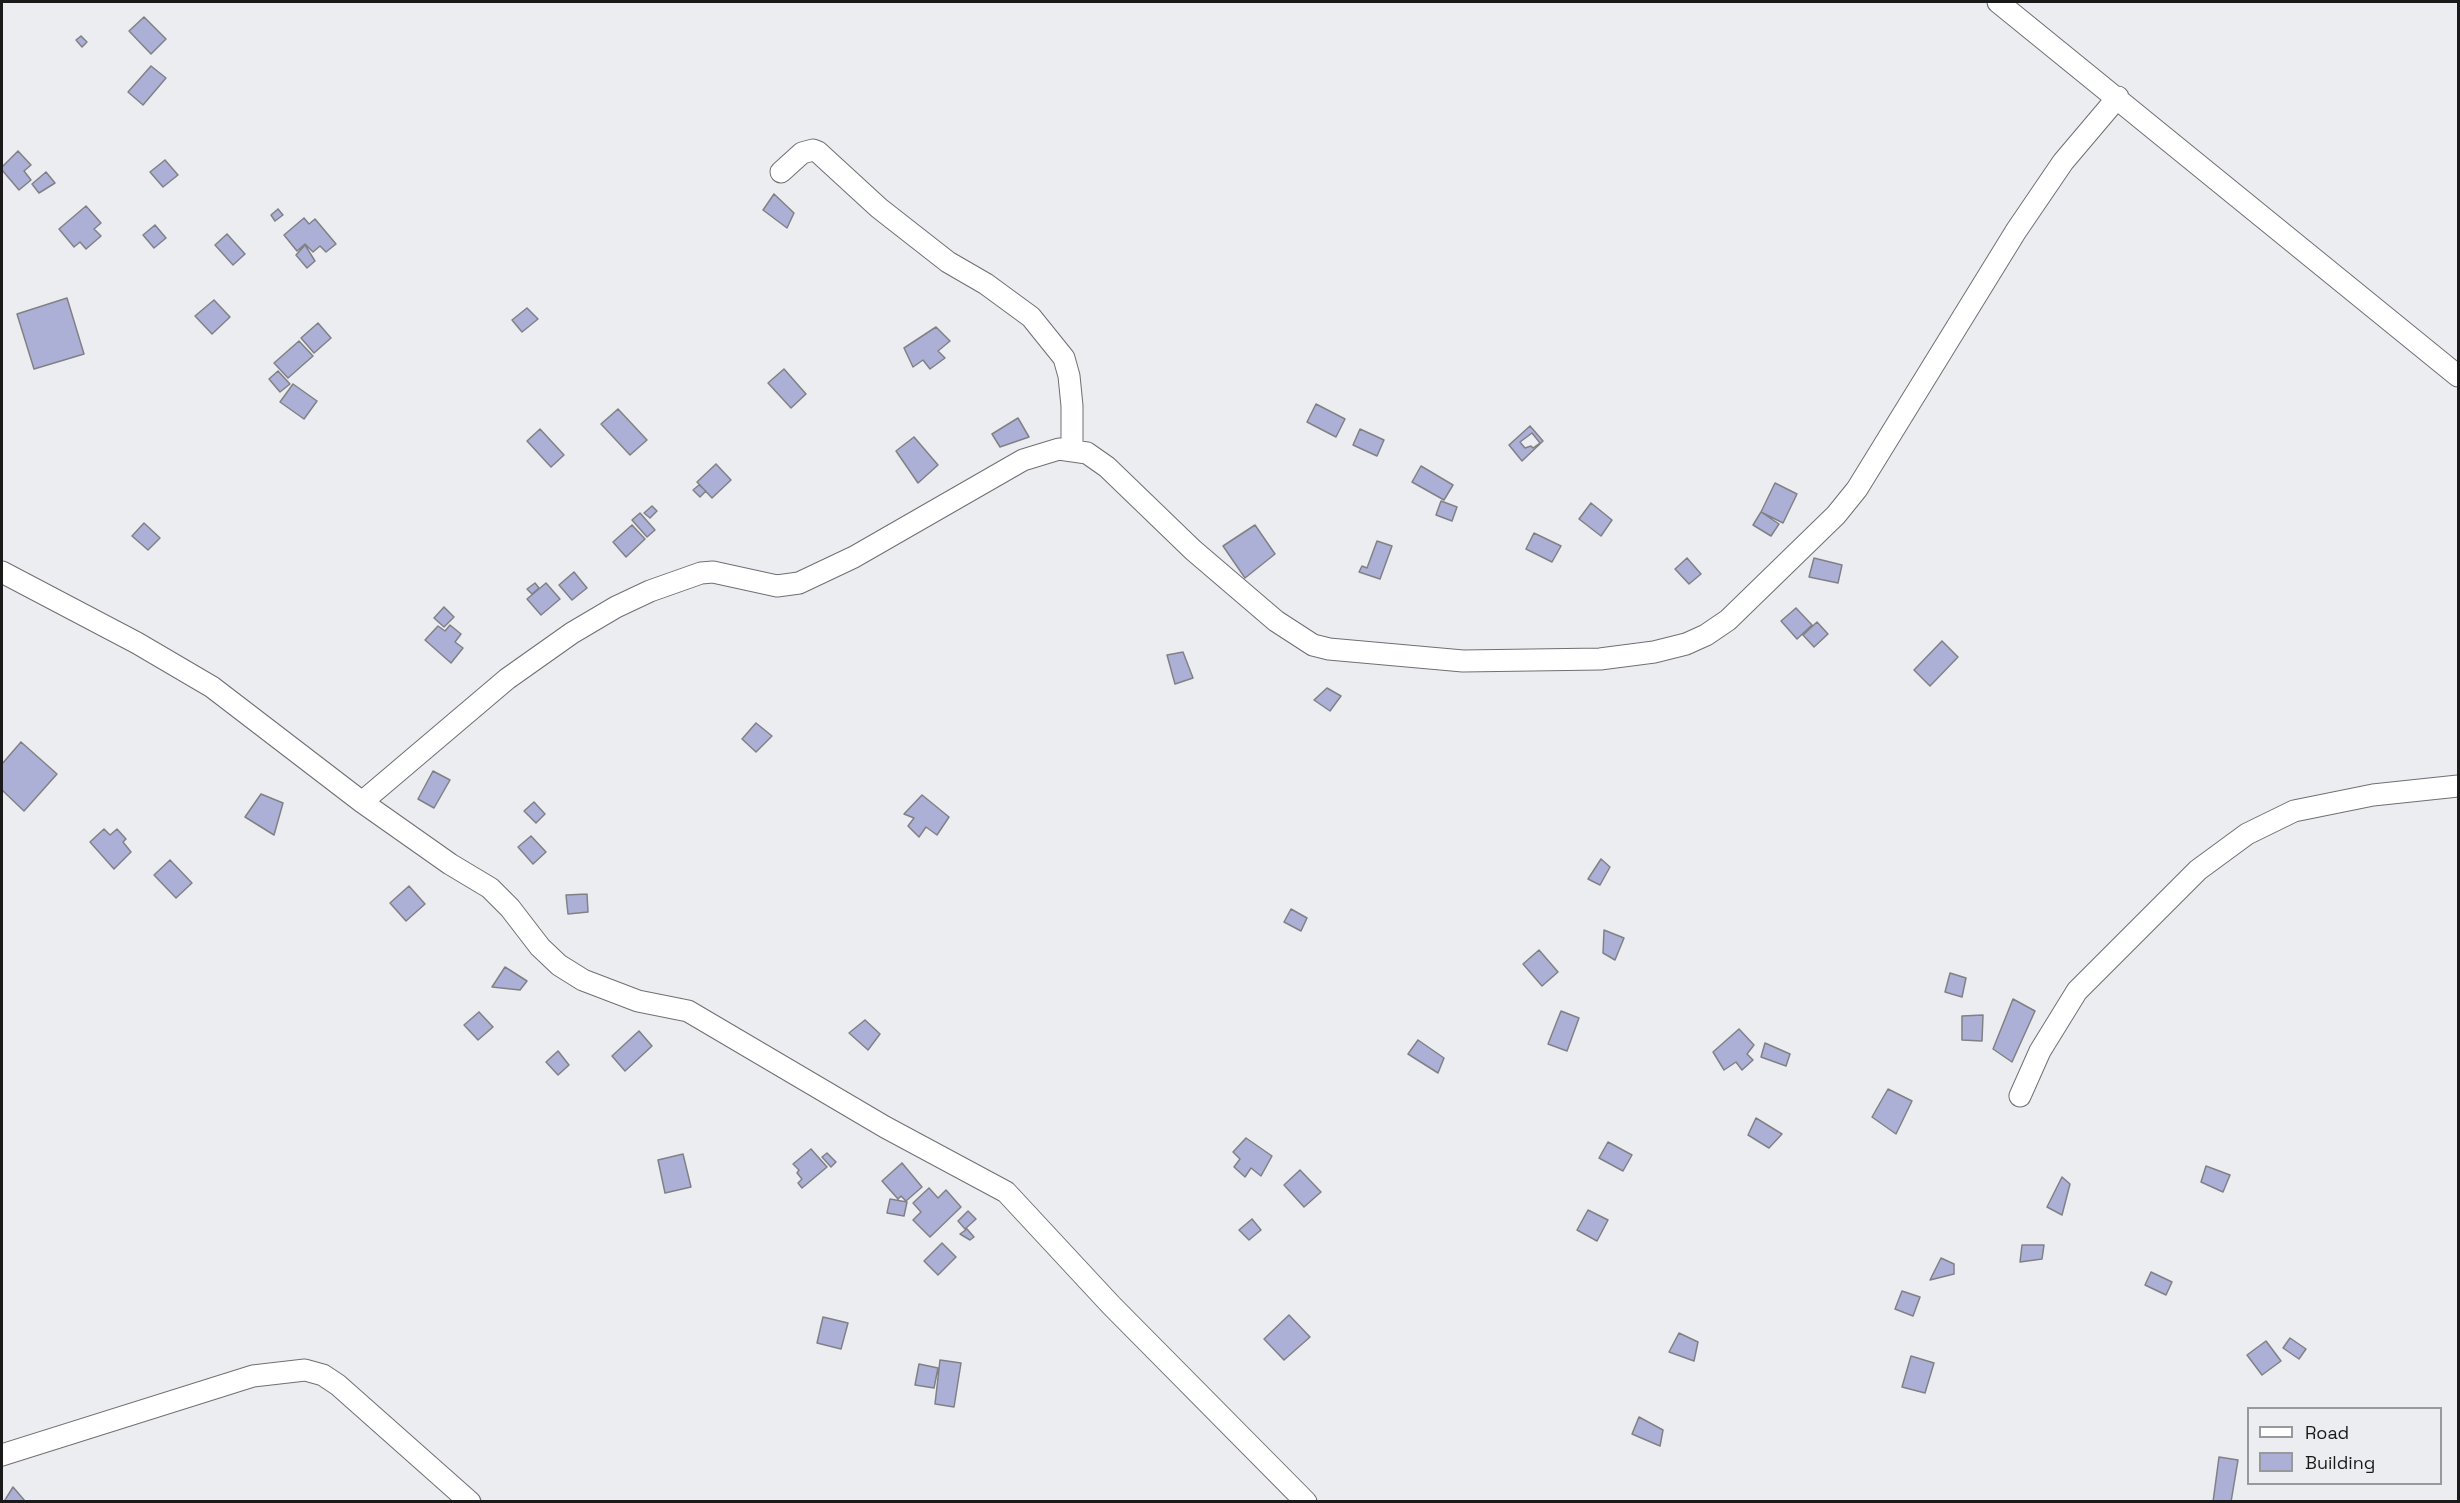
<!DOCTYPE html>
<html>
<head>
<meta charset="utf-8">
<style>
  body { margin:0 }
  #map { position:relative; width:2460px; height:1503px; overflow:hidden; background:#ecedf1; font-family:"Space Grotesk",sans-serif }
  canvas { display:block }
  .frame { position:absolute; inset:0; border:3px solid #1a1a1b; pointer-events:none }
  .legend { position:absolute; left:2247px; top:1407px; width:195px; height:78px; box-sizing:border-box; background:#ecedf1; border:2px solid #98999b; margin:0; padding:8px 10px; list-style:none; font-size:18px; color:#1a1a1b }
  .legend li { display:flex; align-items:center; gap:12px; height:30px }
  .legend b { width:30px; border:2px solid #98999b }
</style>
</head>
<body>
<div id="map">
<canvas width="2460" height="1503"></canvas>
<div class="frame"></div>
<ul class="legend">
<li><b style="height:8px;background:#fff"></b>Road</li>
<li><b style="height:16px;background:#acb0d6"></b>Building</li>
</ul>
</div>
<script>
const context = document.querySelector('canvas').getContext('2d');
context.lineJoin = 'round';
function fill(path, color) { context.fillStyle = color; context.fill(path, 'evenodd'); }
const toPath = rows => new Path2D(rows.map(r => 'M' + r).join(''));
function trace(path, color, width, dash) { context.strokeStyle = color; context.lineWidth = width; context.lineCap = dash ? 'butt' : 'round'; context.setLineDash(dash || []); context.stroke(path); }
const building = toPath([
  [144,17,166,39,151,54,129,31,144,17],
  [81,36,87,42,82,47,76,40,81,36],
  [151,66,166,78,143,105,128,92,151,66],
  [18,151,31,165,24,171,31,180,19,190,2,170,2,167,18,151],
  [165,160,178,175,163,187,150,172,165,160],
  [46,172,55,183,39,193,32,184,46,172],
  [774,194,794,213,787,228,763,210,774,194],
  [86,206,101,223,94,229,101,236,86,249,80,242,74,247,59,229,86,206],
  [278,209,283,215,275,221,271,215,278,209],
  [304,218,309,224,315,219,336,244,326,252,320,246,313,252,305,244,297,251,284,235,304,218],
  [155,225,166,238,154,248,143,235,155,225],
  [227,234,245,254,233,265,215,245,227,234],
  [305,245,315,261,307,268,296,255,305,245],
  [67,298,84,354,34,369,17,314,67,298],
  [214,300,230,317,212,334,195,316,214,300],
  [527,308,538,319,522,332,512,320,527,308],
  [318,323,331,338,314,353,301,338,318,323],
  [936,327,950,341,938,351,945,358,930,369,923,360,913,367,904,348,936,327],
  [299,341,313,356,288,378,274,363,299,341],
  [784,369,806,394,791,408,768,383,784,369],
  [278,371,290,384,280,392,269,379,278,371],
  [293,384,317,401,304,419,280,402,293,384],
  [1316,404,1345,419,1336,437,1307,422,1316,404],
  [618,409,647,440,630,455,601,424,618,409],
  [1018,418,1029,437,1000,447,992,434,1018,418],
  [1530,426,1543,441,1522,461,1509,445,1530,426],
  [1532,433,1540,443,1533,448,1531,446,1525,448,1520,442,1532,433],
  [540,429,564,455,551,467,527,441,540,429],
  [1360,429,1384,440,1377,456,1353,445,1360,429],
  [914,437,938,465,918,483,896,451,914,437],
  [716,464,731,480,712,498,697,482,716,464],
  [1421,466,1453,485,1444,500,1412,482,1421,466],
  [1775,483,1797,494,1783,523,1761,512,1775,483],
  [699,485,706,491,700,497,693,490,699,485],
  [1441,501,1457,507,1452,521,1436,515,1441,501],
  [1591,503,1612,520,1601,536,1579,519,1591,503],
  [652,506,657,511,650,518,644,513,652,506],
  [1761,512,1779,524,1771,536,1753,525,1761,512],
  [640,513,655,530,647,537,632,520,640,513],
  [144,523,160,538,148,550,132,536,144,523],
  [632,525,645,539,626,557,613,542,632,525],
  [1255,525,1275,554,1245,578,1223,546,1255,525],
  [1534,533,1561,546,1552,562,1526,549,1534,533],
  [1377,541,1392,546,1380,579,1359,572,1362,566,1367,568,1377,541],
  [1687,558,1701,574,1689,584,1675,569,1687,558],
  [1814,558,1842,565,1838,583,1809,577,1814,558],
  [574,572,587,588,572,600,559,585,574,572],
  [535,583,539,588,532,594,527,589,535,583],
  [546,583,560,599,541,615,527,599,546,583],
  [444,607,454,617,444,627,434,618,444,607],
  [1796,608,1812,625,1797,639,1781,621,1796,608],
  [1817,622,1828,634,1814,647,1803,635,1817,622],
  [450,625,461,634,455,642,463,648,451,663,425,640,438,626,445,631,450,625],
  [1942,641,1958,657,1930,686,1914,670,1942,641],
  [1183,652,1193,678,1175,684,1167,655,1183,652],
  [1327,688,1341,696,1330,711,1314,700,1327,688],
  [756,723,772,736,756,752,742,739,756,723],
  [21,742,57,774,24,811,2,790,2,764,21,742],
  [433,771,450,780,434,808,418,799,433,771],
  [261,794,283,803,274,835,245,817,261,794],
  [922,795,949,817,937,835,926,827,919,837,908,826,914,818,904,814,922,795],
  [534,802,545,814,536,823,524,811,534,802],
  [104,829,110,835,117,829,126,839,123,842,131,852,114,869,90,842,104,829],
  [531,836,546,852,533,864,518,847,531,836],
  [1601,859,1610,867,1600,885,1588,879,1601,859],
  [170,860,192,883,176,898,154,875,170,860],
  [409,886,425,904,406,921,390,903,409,886],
  [587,894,588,912,568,914,566,895,587,894],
  [1291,909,1307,918,1301,931,1284,922,1291,909],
  [1604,930,1624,938,1615,960,1603,953,1604,930],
  [1539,950,1558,972,1542,986,1523,964,1539,950],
  [505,967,527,981,520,990,492,987,505,967],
  [1950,973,1966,978,1962,997,1945,992,1950,973],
  [2013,999,2035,1011,2012,1062,1993,1049,2013,999],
  [1561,1011,1579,1018,1567,1051,1548,1044,1561,1011],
  [479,1012,493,1027,478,1040,464,1025,479,1012],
  [1983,1015,1982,1041,1962,1040,1962,1016,1983,1015],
  [865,1020,880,1034,868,1050,849,1033,865,1020],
  [1739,1029,1754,1045,1747,1054,1753,1060,1742,1070,1736,1062,1724,1070,1713,1052,1739,1029],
  [639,1031,652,1046,625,1071,612,1056,639,1031],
  [1418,1040,1444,1058,1438,1073,1408,1054,1418,1040],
  [1765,1043,1790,1054,1786,1066,1761,1057,1765,1043],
  [558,1051,569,1065,558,1075,546,1062,558,1051],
  [1888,1089,1912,1101,1896,1134,1872,1117,1888,1089],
  [1756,1118,1782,1134,1769,1148,1748,1135,1756,1118],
  [1246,1138,1272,1156,1261,1176,1251,1168,1245,1177,1234,1167,1240,1159,1233,1152,1246,1138],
  [1608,1142,1632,1155,1623,1171,1599,1158,1608,1142],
  [811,1149,827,1167,802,1188,798,1183,802,1179,797,1173,799,1170,793,1164,811,1149],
  [827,1153,836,1162,831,1167,822,1157,827,1153],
  [683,1154,691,1187,665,1193,658,1160,683,1154],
  [902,1163,922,1187,906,1201,901,1196,898,1199,882,1181,902,1163],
  [2206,1166,2230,1175,2223,1192,2201,1182,2206,1166],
  [1300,1170,1321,1192,1304,1207,1284,1185,1300,1170],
  [2062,1177,2070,1184,2062,1215,2047,1207,2062,1177],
  [929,1188,938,1198,946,1190,961,1207,930,1237,913,1220,921,1212,913,1203,929,1188],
  [890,1199,907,1202,904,1216,887,1213,890,1199],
  [1588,1210,1608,1220,1597,1241,1577,1230,1588,1210],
  [968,1211,976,1219,965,1229,958,1221,968,1211],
  [1252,1219,1261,1230,1249,1240,1239,1230,1252,1219],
  [967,1229,974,1237,970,1240,960,1234,967,1229],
  [942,1243,956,1257,938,1275,924,1261,942,1243],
  [2022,1245,2044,1245,2042,1259,2020,1262,2022,1245],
  [1941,1258,1954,1264,1954,1274,1930,1280,1941,1258],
  [2151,1272,2172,1282,2166,1295,2145,1285,2151,1272],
  [1902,1291,1920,1297,1913,1316,1895,1309,1902,1291],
  [1289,1315,1310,1337,1284,1360,1264,1339,1289,1315],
  [823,1317,848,1323,841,1349,817,1343,823,1317],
  [1679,1333,1698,1342,1694,1361,1669,1352,1679,1333],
  [2290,1338,2306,1349,2299,1359,2283,1348,2290,1338],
  [2266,1341,2281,1361,2262,1375,2247,1355,2266,1341],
  [1911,1356,1934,1363,1925,1393,1902,1387,1911,1356],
  [940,1360,961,1363,954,1407,935,1404,940,1360],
  [919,1364,938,1368,934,1388,915,1385,919,1364],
  [1639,1417,1663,1430,1660,1446,1632,1434,1639,1417],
  [2219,1457,2238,1460,2231,1502,2213,1502,2219,1457],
  [13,1487,25,1501,6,1502,5,1500,13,1487]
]);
const minor = toPath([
  [1998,2,2458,376],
  [781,172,802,153,813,150,818,152,879,208,948,262,986,284,1031,317,1064,358,1069,376,1072,406,1072,449],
  [2,572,137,643,212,687,362,802,450,864,490,888,510,908,540,947,559,965,583,980,638,1001,688,1011,885,1127,1006,1192,1111,1305,1306,1502],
  [362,802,507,679,572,633,616,607,650,591,701,573,713,572,777,586,799,583,854,557,1023,460,1059,449,1087,453,1107,467,1193,550,1276,621,1313,645,1329,649,1463,661,1600,659,1654,652,1686,644,1706,635,1728,620,1836,515,1857,489,2016,231,2063,162,2118,97],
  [2020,1096,2040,1051,2077,991,2198,870,2247,834,2294,811,2373,795,2458,786],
  [2,1455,253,1376,305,1370,323,1375,338,1385,470,1502]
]);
fill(building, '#acb0d6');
trace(building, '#818185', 1.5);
trace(minor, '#6f6f74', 23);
trace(minor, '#fff', 21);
</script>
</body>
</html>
